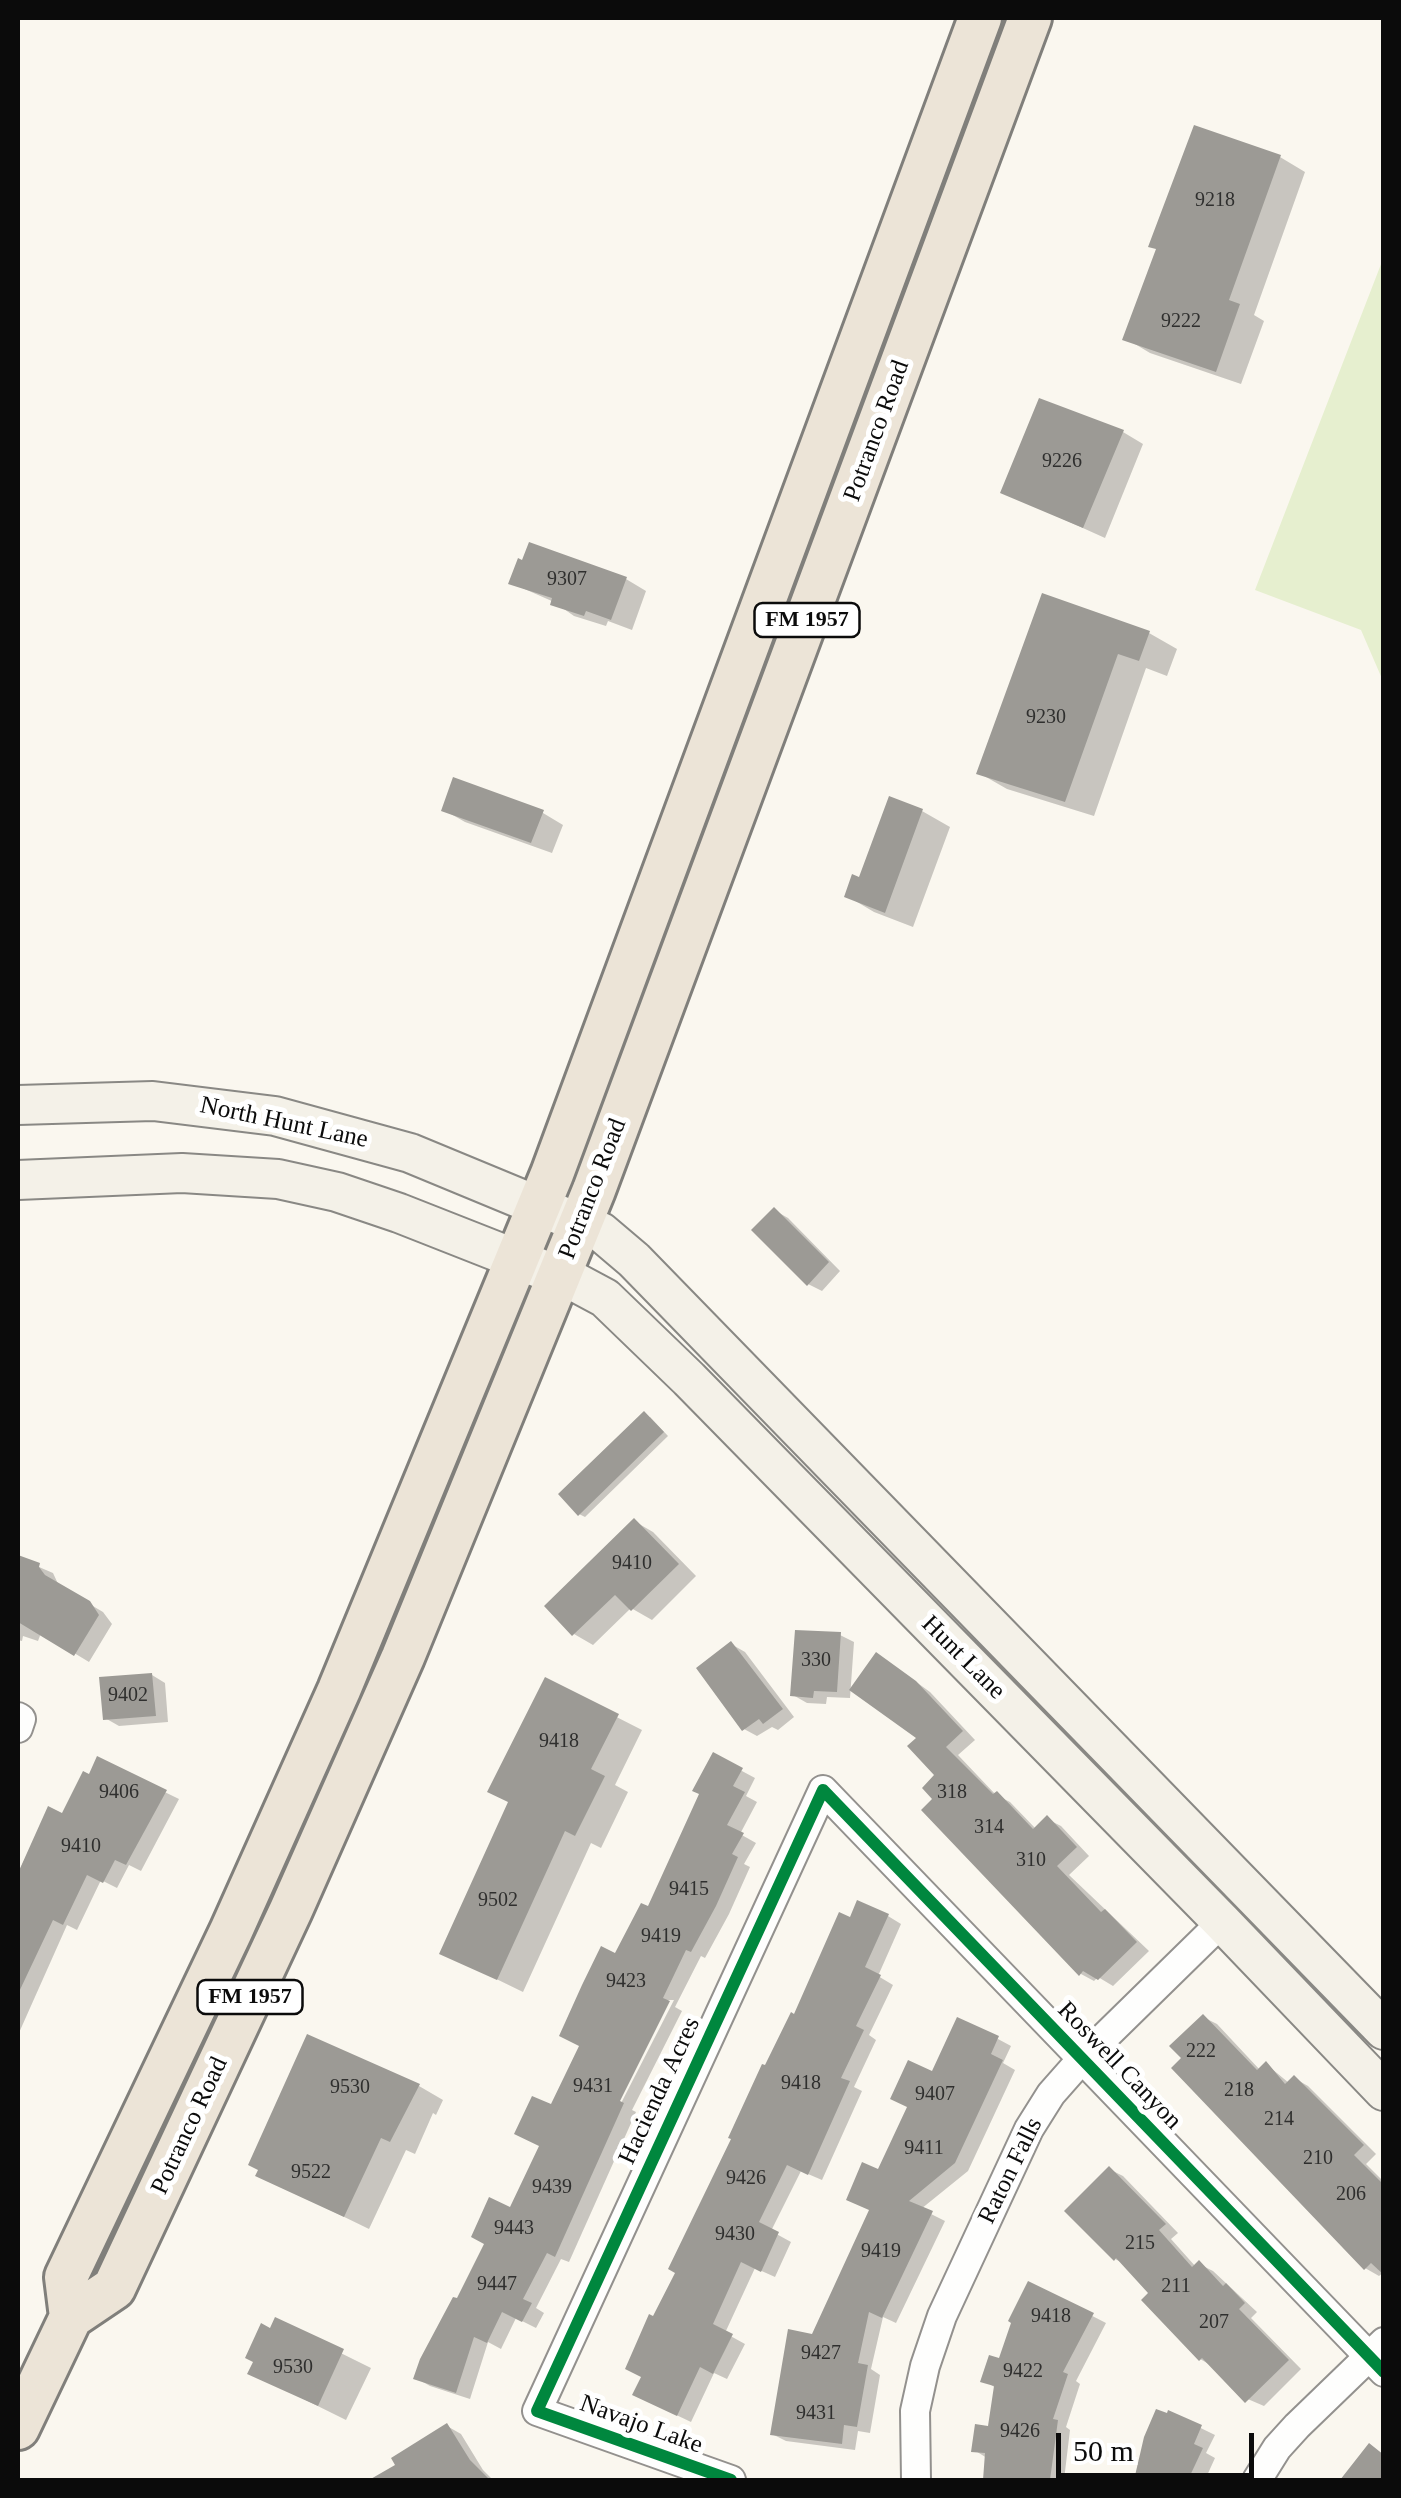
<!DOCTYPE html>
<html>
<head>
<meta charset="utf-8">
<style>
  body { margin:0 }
  #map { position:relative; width:1401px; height:2498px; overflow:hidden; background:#faf7ef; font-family:Georgia,serif }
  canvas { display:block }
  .frame { position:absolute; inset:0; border:20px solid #0b0b0b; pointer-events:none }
  .scale { position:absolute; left:1056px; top:2433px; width:198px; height:45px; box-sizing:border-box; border:5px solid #0b0b0b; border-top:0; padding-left:12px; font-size:30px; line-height:35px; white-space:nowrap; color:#0b0b0b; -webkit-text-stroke:8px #fff; paint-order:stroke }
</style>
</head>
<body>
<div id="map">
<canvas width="1401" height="2498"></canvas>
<div class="frame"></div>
<div class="scale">50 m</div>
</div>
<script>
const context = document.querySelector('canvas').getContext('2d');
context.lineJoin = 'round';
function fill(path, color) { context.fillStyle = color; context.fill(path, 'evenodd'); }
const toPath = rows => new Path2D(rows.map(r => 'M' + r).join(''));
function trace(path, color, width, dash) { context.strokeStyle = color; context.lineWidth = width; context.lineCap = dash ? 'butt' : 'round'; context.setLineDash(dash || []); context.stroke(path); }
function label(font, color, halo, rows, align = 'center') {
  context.font = font + ' Georgia,serif'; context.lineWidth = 10; context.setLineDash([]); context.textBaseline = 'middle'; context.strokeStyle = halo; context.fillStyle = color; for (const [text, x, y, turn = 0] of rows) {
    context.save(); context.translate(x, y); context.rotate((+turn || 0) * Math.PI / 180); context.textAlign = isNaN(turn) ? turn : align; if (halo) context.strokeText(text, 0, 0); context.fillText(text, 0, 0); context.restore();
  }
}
const green = toPath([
  [1383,259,1384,681,1383,681,1361,630,1255,590]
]);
const shadow = toPath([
  [1195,128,1280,157,1305,172,1254,315,1264,321,1241,384,1150,353,1125,338,1158,250],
  [1123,432,1143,444,1105,538,1003,492],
  [626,579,646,591,632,630,608,621,606,626,574,616,554,602,511,583],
  [1044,596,1149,633,1177,649,1167,676,1146,668,1094,816,1007,789,979,773],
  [444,810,543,813,563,825,552,853,465,822],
  [922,811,950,827,913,927,874,912,847,896],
  [774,1210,788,1218,840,1271,822,1291,808,1284],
  [650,1417,668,1436,585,1517,579,1514],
  [634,1521,653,1532,696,1576,652,1620,631,1608,593,1645,574,1634],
  [18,1558,53,1573,59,1586,103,1612,112,1624,89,1662,41,1633,38,1641,23,1636,22,1641,18,1640],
  [840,1635,854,1642,850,1698,827,1697,826,1704,807,1703,793,1695],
  [731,1644,745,1652,794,1717,778,1730,772,1727,757,1736,744,1729],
  [890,1663,930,1692,975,1740,958,1755,996,1795,1010,1802,1036,1829,1047,1819,1061,1826,1089,1856,1069,1875,1149,1951,1113,1986,1098,1977,1094,1981,1081,1974,936,1799,938,1775],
  [152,1675,165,1683,168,1722,119,1726,105,1718],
  [546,1681,642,1730,615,1785,628,1792,601,1848,591,1843,523,1992,443,1953,510,1802],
  [714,1756,755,1778,746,1796,757,1802,740,1834,756,1843,744,1864,750,1867,729,1914,705,1958,701,1956,675,2007,682,2011,632,2110,636,2112,569,2262,561,2259,536,2308,544,2313,536,2328,516,2318,501,2349,488,2342,470,2399,430,2386,416,2378,512,2210,541,2146,552,2108,582,2046,616,1957,649,1910,702,1794],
  [668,2000,674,2000,616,2113,612,2111],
  [99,1760,179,1799,141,1871,129,1865,117,1888,101,1880,77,1930,67,1925,18,2035,18,1873,49,1809,63,1816],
  [888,1916,901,1924,878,1976,893,1985,869,2035,876,2040,854,2087,862,2091,822,2180,801,2171,771,2231,791,2242,775,2277,755,2268,725,2333,745,2344,727,2379,714,2373,691,2422,649,2402,643,2378,654,2320,678,2272,671,2268,766,2068,851,1920],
  [1203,2017,1217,2024,1260,2070,1266,2064,1289,2083,1294,2078,1308,2086,1376,2154,1366,2164,1384,2182,1384,2272,1379,2276,1365,2268,1185,2058],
  [998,2039,1011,2046,1003,2063,1015,2070,968,2171,921,2209,945,2221,896,2323,883,2317,871,2369,880,2375,870,2433,858,2431,855,2450,786,2441,772,2434,871,2210,879,2172,934,2074],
  [419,2086,443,2100,436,2115,433,2113,415,2154,406,2150,369,2229,258,2175],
  [1109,2169,1123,2176,1178,2233,1171,2239,1196,2267,1199,2264,1213,2271,1257,2312,1251,2318,1301,2369,1264,2406,1243,2397,1214,2367,1200,2359,1152,2293,1125,2264,1115,2259],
  [1030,2284,1106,2323,1076,2381,1080,2384,1066,2427,1070,2430,1064,2480,986,2480,987,2458,974,2450,990,2429,996,2388,983,2380,1000,2362],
  [276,2321,371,2368,346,2420,251,2373],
  [1170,2413,1215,2435,1206,2453,1215,2458,1205,2480,1136,2480,1146,2438],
  [447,2426,461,2434,483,2470,493,2480,409,2480,394,2459]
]);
const building = toPath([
  [1194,125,1281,155,1229,300,1240,304,1216,372,1122,340,1156,249,1148,247],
  [1039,398,1124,430,1083,528,1000,493],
  [529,542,627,577,611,620,586,611,584,616,550,605,552,598,508,584,518,558,522,560],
  [1042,593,1150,631,1139,661,1118,654,1065,802,976,774],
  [453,777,544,810,531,843,441,811],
  [889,796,923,809,885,913,844,897,852,874,859,877],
  [774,1207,829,1262,807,1286,751,1230],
  [644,1411,664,1432,578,1516,558,1494],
  [634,1518,679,1564,631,1611,615,1595,572,1636,544,1606],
  [18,1555,40,1563,39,1567,45,1575,90,1601,99,1615,74,1656,18,1622],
  [795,1630,841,1632,837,1692,814,1691,813,1698,790,1696],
  [731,1641,783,1709,763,1724,759,1719,742,1731,696,1668],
  [876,1652,916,1681,963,1731,946,1747,993,1794,997,1791,1033,1829,1047,1815,1077,1847,1057,1866,1101,1912,1105,1909,1137,1942,1098,1980,1083,1971,1079,1976,921,1810,932,1799,922,1788,934,1775,907,1746,916,1738,849,1690],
  [152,1673,156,1716,103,1720,99,1677],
  [545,1677,619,1714,591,1769,605,1776,575,1836,565,1831,497,1980,439,1954,508,1802,487,1792],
  [713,1752,743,1768,733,1786,745,1792,727,1825,744,1833,732,1854,738,1857,716,1906,691,1952,686,1950,663,1998,670,2001,620,2101,624,2103,555,2257,547,2253,523,2299,532,2303,522,2322,502,2312,487,2343,474,2337,456,2393,413,2379,420,2359,453,2297,457,2298,484,2244,471,2237,489,2197,510,2207,539,2146,514,2134,532,2096,551,2104,579,2046,559,2036,582,1985,601,1946,615,1953,641,1903,648,1906,699,1794,692,1791],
  [97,1756,167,1790,126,1865,115,1860,103,1883,87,1875,63,1925,53,1920,18,1994,18,1873,48,1806,62,1813,83,1771,89,1774],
  [857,1900,889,1914,865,1967,881,1975,856,2026,864,2030,841,2078,850,2081,808,2175,787,2165,759,2222,779,2232,761,2272,741,2262,713,2324,733,2334,713,2374,700,2367,677,2416,632,2395,641,2377,625,2369,649,2314,653,2316,675,2273,668,2269,731,2139,728,2138,762,2064,765,2065,791,2012,794,2014,839,1912,850,1917],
  [1203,2014,1257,2070,1266,2061,1285,2084,1294,2075,1364,2145,1354,2155,1384,2185,1384,2275,1371,2263,1364,2270,1171,2068,1181,2058,1169,2046],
  [957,2017,999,2036,991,2054,1003,2060,955,2163,909,2201,933,2211,882,2318,869,2312,858,2363,868,2365,857,2427,844,2425,842,2444,770,2435,788,2329,812,2334,869,2210,846,2200,862,2162,878,2169,907,2107,890,2099,908,2060,932,2071],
  [307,2034,420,2084,390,2142,381,2138,344,2217,255,2176,258,2170,248,2165],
  [1109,2166,1166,2224,1159,2230,1192,2267,1199,2260,1223,2286,1226,2283,1245,2303,1239,2309,1289,2360,1245,2403,1202,2358,1199,2361,1141,2300,1148,2293,1116,2258,1114,2261,1064,2211],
  [1028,2281,1094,2313,1063,2372,1068,2374,1053,2419,1058,2420,1050,2480,983,2480,985,2453,971,2452,975,2424,988,2426,994,2386,980,2382,989,2355,999,2358,1011,2323,1008,2321],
  [275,2317,344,2349,318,2406,247,2374,253,2362,245,2358,261,2323,270,2328],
  [1156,2409,1167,2413,1168,2410,1202,2425,1194,2444,1203,2448,1188,2480,1134,2480,1144,2437],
  [447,2423,470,2460,490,2480,369,2480,395,2465,391,2458],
  [1369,2443,1384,2455,1384,2480,1340,2480]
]);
const minor = toPath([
  [18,1717,21,1719,18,1728],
  [731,2480,537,2411,823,1790,1384,2372],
  [916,2480,915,2411,925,2366,942,2316,1029,2129,1051,2094,1081,2060,1222,1922],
  [1257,2480,1277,2448,1297,2426,1384,2342]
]);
const secondary = toPath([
  [18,1105,153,1101,275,1116,410,1153,601,1232,634,1260,1384,2030],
  [18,1180,182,1173,278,1179,337,1192,399,1213,577,1283,605,1298,689,1379,1222,1922,1384,2091]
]);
const primary = toPath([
  [71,2317,66,2277,231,1931,339,1690,552,1174,980,18],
  [18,2428,71,2317,114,2288,291,1910,403,1657,594,1190,1030,18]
]);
const cycleway = toPath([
  [731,2480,537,2411,823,1790,1384,2372]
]);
const numberNames = [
  ["9218",1215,201],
  ["9222",1181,322],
  ["9226",1062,462],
  ["9307",567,580],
  ["9230",1046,718],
  ["9410",632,1564],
  ["330",816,1661],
  ["9402",128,1696],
  ["9418",559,1742],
  ["9406",119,1793],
  ["318",952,1793],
  ["314",989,1828],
  ["9410",81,1847],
  ["310",1031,1861],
  ["9415",689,1890],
  ["9502",498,1901],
  ["9419",661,1937],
  ["9423",626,1982],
  ["222",1201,2052],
  ["9418",801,2084],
  ["9431",593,2087],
  ["9530",350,2088],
  ["218",1239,2091],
  ["9407",935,2095],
  ["214",1279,2120],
  ["9411",924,2149],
  ["210",1318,2159],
  ["9522",311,2173],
  ["9426",746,2179],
  ["9439",552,2188],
  ["206",1351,2195],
  ["9443",514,2229],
  ["9430",735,2235],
  ["215",1140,2244],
  ["9419",881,2252],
  ["9447",497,2285],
  ["211",1176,2287],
  ["9418",1051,2317],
  ["207",1214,2323],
  ["9427",821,2354],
  ["9530",293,2368],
  ["9422",1023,2372],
  ["9431",816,2414],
  ["9426",1020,2432]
];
const shields = [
  [807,620,105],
  [250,1997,105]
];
const shieldNames = [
  ["FM 1957",807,620],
  ["FM 1957",250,1997]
];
const streetNames = [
  ["Potranco Road",877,431,-70],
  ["North Hunt Lane",284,1123,12],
  ["Potranco Road",593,1189,-69],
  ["Hunt Lane",963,1658,45],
  ["Roswell Canyon",1119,2066,46],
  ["Hacienda Acres",660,2091,-65],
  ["Potranco Road",190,2126,-65],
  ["Raton Falls",1011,2171,-64],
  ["Navajo Lake",641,2425,20]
];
fill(green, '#e6efcf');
fill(shadow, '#0003');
fill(building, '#9c9a95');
trace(minor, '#93918e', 32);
trace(secondary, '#898884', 42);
trace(primary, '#807f7b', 48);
trace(minor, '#fefefd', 28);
trace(secondary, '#f4f1e8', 38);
trace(primary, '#ece4d7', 42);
trace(cycleway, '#00873e', 12);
label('20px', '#2f2f2e', null, numberNames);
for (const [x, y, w] of shields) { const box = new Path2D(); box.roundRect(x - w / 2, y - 17, w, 34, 8); context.fillStyle = '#fff'; context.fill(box); trace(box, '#0b0b0b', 2.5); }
label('bold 22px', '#0b0b0b', null, shieldNames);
label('25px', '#0b0b0b', '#fff', streetNames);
</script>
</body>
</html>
